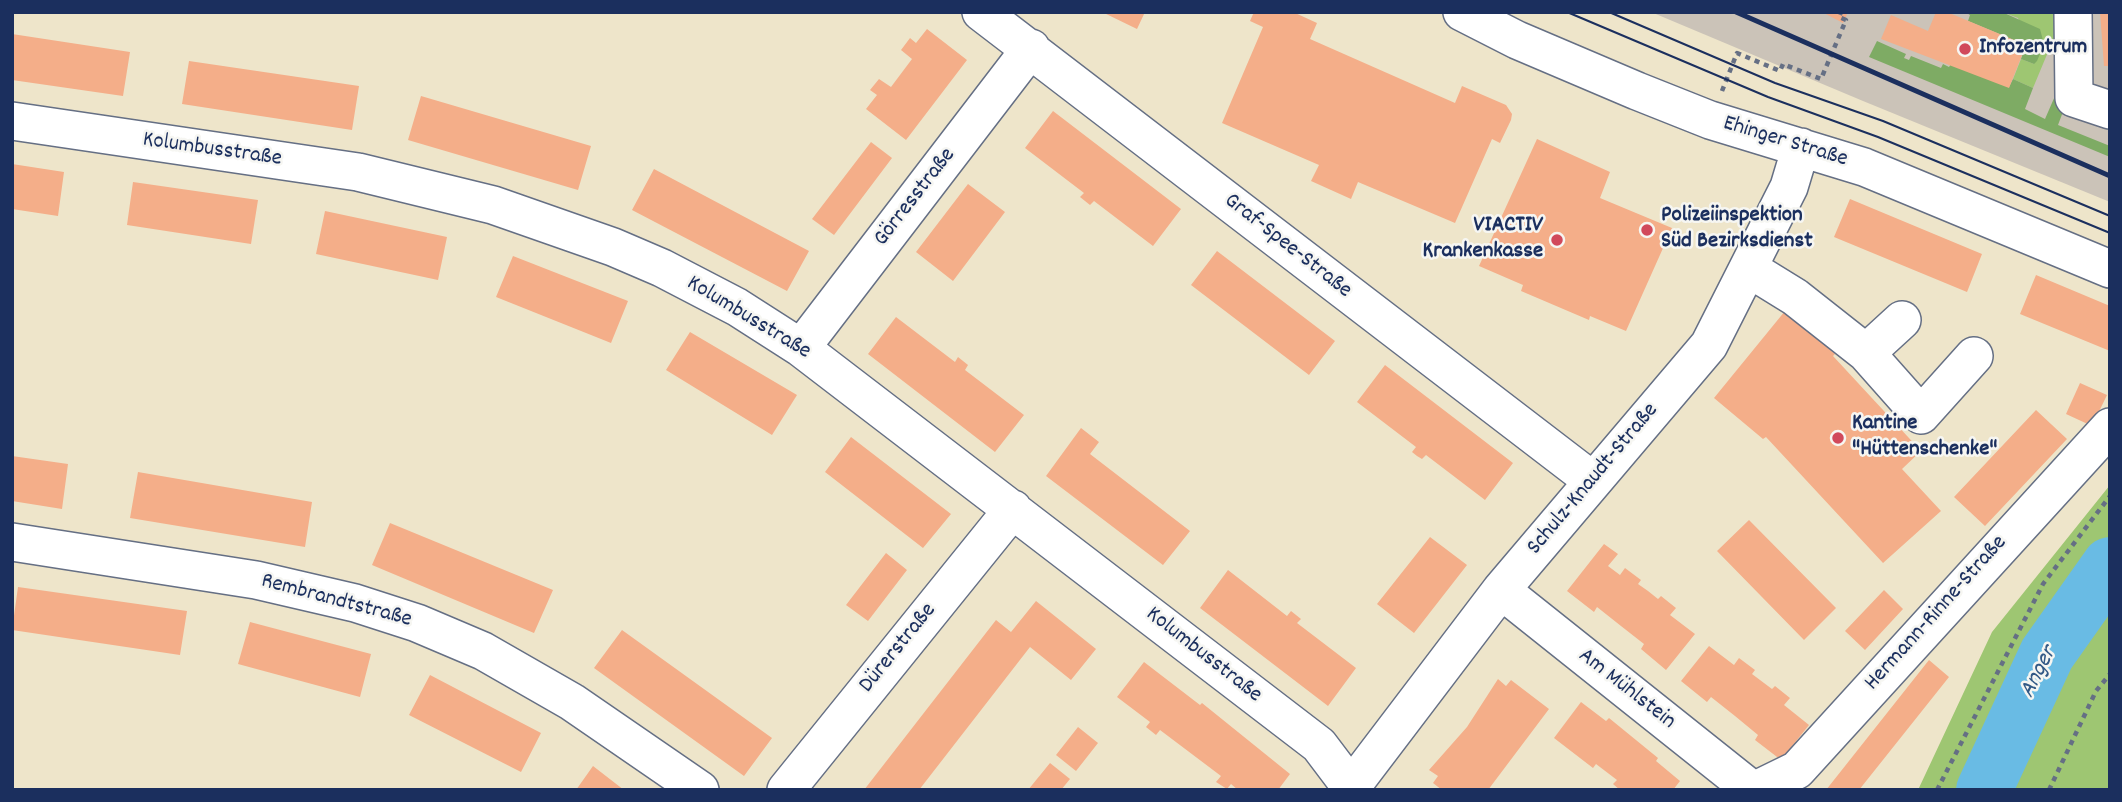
<!DOCTYPE html>
<html>
<head>
<meta charset="utf-8">
<style>
  body { margin:0 }
  #map { position:relative; width:2122px; height:802px; overflow:hidden; background:#eee5ca; font-family:Dekko,sans-serif }
  canvas { display:block }
  .frame { position:absolute; inset:0; border:14px solid #1b2f5e; pointer-events:none }
</style>
</head>
<body>
<div id="map">
<canvas width="2122" height="802"></canvas>
<div class="frame"></div>
</div>
<script>
const context = document.querySelector('canvas').getContext('2d');
context.lineJoin = 'round';
function fill(path, color) { context.fillStyle = color; context.fill(path, 'evenodd'); }
const toPath = rows => new Path2D(rows.map(r => 'M' + r).join(''));
function trace(path, color, width, dash) { context.strokeStyle = color; context.lineWidth = width; context.lineCap = dash ? 'butt' : 'round'; context.setLineDash(dash || []); context.stroke(path); }
function label(font, color, halo, rows, align = 'center') {
  context.font = font + ' Dekko,sans-serif'; context.lineWidth = 5; context.setLineDash([]); context.textBaseline = 'middle'; context.strokeStyle = halo; context.fillStyle = color; for (const [text, x, y, turn = 0] of rows) {
    context.save(); context.translate(x, y); context.rotate((+turn || 0) * Math.PI / 180); context.textAlign = isNaN(turn) ? turn : align; if (halo) context.strokeText(text, 0, 0); context.fillText(text, 0, 0); context.restore();
  }
}
const industrial = toPath([
  [1651,12,2110,12,2110,202,1863,101]
]);
const green = toPath([
  [2002,12,2057,12,2058,28,2033,88,2013,79,2021,59,2034,64,2018,18],
  [2110,485,2110,790,1918,790,1992,632]
]);
const forest = toPath([
  [1965,12,2002,12,2040,29,2044,44,2037,61,2034,64,2021,59,2026,45,1968,21,1970,15],
  [1877,41,1906,54,1904,58,1909,60,1911,56,1941,68,1943,64,1949,67,1951,64,2009,87,2013,79,2033,88,2025,109,2045,119,2055,96,2067,101,2058,125,2110,146,2110,157,1869,57]
]);
const river = toPath([
  [1984,790,2047,654,2110,565]
]);
const building = toPath([
  [1102,12,1145,12,1137,29],
  [1254,12,1293,12,1317,23,1310,39,1455,103,1462,86,1506,105,1512,114,1511,120,1500,143,1492,139,1455,223,1358,182,1351,199,1311,181,1319,165,1222,123,1263,27,1250,21],
  [1822,12,1848,12,1843,23],
  [1936,12,1947,12,2026,45,2009,88,1881,39,1891,15,1928,31],
  [2100,12,2110,12,2110,66,2104,66],
  [927,29,967,60,906,140,866,109,877,95,870,90,879,79,891,87,912,59,901,50,910,38,916,43],
  [12,34,130,52,123,96,12,80],
  [189,61,359,86,352,130,182,104],
  [421,96,591,146,578,190,408,140],
  [1053,111,1181,209,1153,246,1094,201,1090,205,1080,197,1084,193,1025,148],
  [1537,139,1610,172,1600,198,1672,228,1626,331,1590,316,1589,320,1521,291,1523,285,1479,266],
  [871,142,892,158,834,235,812,219],
  [12,164,64,172,58,216,12,209],
  [654,169,809,251,787,291,632,210],
  [133,182,258,200,251,244,127,225],
  [968,184,1005,212,953,281,916,252],
  [1850,199,1982,254,1967,292,1834,237],
  [325,211,447,237,438,280,316,254],
  [1217,251,1335,341,1309,375,1191,285],
  [513,256,628,301,611,343,496,297],
  [2036,275,2110,306,2110,351,2020,314],
  [1785,311,1835,354,1833,356,1921,451,1902,469,1941,511,1883,563,1766,437,1763,439,1714,398],
  [896,317,955,362,958,357,968,365,965,370,1024,415,995,452,868,354],
  [690,332,797,395,772,435,666,370],
  [1385,365,1513,463,1485,500,1426,455,1422,459,1417,456,1412,452,1416,447,1357,402],
  [2080,383,2107,395,2092,426,2066,414],
  [2036,410,2067,439,1985,526,1954,497],
  [1081,428,1099,442,1090,454,1190,531,1163,565,1046,476],
  [851,437,951,514,923,548,825,472],
  [12,456,68,464,62,509,12,501],
  [138,472,312,502,305,547,130,518],
  [1749,520,1836,608,1804,640,1717,551],
  [390,523,553,590,534,633,372,565],
  [1430,537,1467,565,1414,633,1377,604],
  [1604,544,1618,554,1608,566,1620,575,1625,568,1641,580,1638,584,1648,591,1658,599,1661,596,1676,608,1670,615,1695,634,1666,670,1641,649,1644,644,1621,626,1597,607,1594,612,1567,591],
  [886,553,907,570,868,621,846,605],
  [1228,570,1287,616,1291,611,1301,619,1297,623,1356,668,1328,706,1200,608],
  [18,587,187,611,180,655,12,630],
  [1884,590,1903,609,1865,650,1845,631],
  [1036,601,1096,649,1071,680,1030,647,919,790,864,790,996,620,1011,632],
  [250,622,371,654,360,697,238,664],
  [622,630,772,738,744,776,594,668],
  [1709,646,1734,665,1739,658,1755,670,1752,674,1772,689,1775,686,1790,698,1784,705,1809,725,1781,760,1755,740,1758,735,1735,716,1711,697,1707,702,1681,681],
  [1929,660,1949,677,1859,790,1826,790],
  [1144,662,1200,705,1202,703,1290,774,1278,790,1238,790,1231,784,1227,789,1216,782,1221,776,1160,730,1156,735,1146,727,1150,722,1117,697],
  [430,675,541,733,521,772,409,715],
  [1498,679,1506,686,1511,680,1549,709,1488,790,1442,790,1433,783,1438,776,1429,770,1467,727],
  [1581,702,1606,721,1609,718,1658,758,1656,761,1680,781,1673,790,1620,790,1613,784,1617,780,1596,764,1593,768,1554,738],
  [1078,727,1098,743,1076,771,1056,755],
  [1050,763,1070,779,1061,790,1028,790],
  [593,766,624,790,576,790]
]);
const path = toPath([
  [1722,91,1737,53,1780,71,1783,64,1821,79,1846,20,1839,17,1841,12],
  [1937,790,2043,584,2110,496],
  [2049,790,2096,691,2110,674]
]);
const minor = toPath([
  [981,12,1593,481],
  [1462,12,1517,40,1637,91,1710,120,1864,167,2110,269],
  [2073,12,2074,98,2110,110],
  [12,121,358,172,493,205,613,247,662,268,737,307,801,348,1319,745,1353,790],
  [1748,268,1795,297,1866,353,1921,415,1974,356],
  [801,348,1031,48],
  [1866,353,1902,320],
  [12,542,256,580,355,603,417,623,483,651,572,702,700,790],
  [1501,590,1752,790],
  [786,790,1013,509],
  [1349,790,1501,590,1709,345,1789,187,1801,147],
  [1756,790,1797,770,2110,427]
]);
const tram = toPath([
  [1567,12,1768,97,1878,137,2110,233],
  [1609,12,1775,83,1883,121,2110,216]
]);
const rail = toPath([
  [1736,12,2110,176]
]);
const markers = [
  [1965,49,7,"#d1495b"],
  [1647,230,7,"#d1495b"],
  [1557,240,7,"#d1495b"],
  [1838,438,7,"#d1495b"]
];
const poiNames = [
  ["Infozentrum",1979,49],
  ["Polizeiinspektion",1661,217],
  ["Süd Bezirksdienst",1661,243],
  ["VIACTIV",1543,227,"right"],
  ["Krankenkasse",1543,253,"right"],
  ["Kantine",1852,425],
  ["\"Hüttenschenke\"",1852,451]
];
const streetNames = [
  ["Ehinger Straße",1785,143,17],
  ["Kolumbusstraße",212,151,8],
  ["Görresstraße",916,198,-52],
  ["Graf-Spee-Straße",1287,247,38],
  ["Kolumbusstraße",748,319,31],
  ["Schulz-Knaudt-Straße",1594,480,-50],
  ["Rembrandtstraße",336,602,15],
  ["Hermann-Rinne-Straße",1937,614,-48],
  ["Dürerstraße",899,649,-51],
  ["Kolumbusstraße",1203,656,38],
  ["Am Mühlstein",1626,690,38]
];
const waterNames = [
  ["Anger",2040,673,-63]
];
fill(industrial, '#cbc3b8');
fill(green, '#9ec672');
fill(forest, '#7eab64');
trace(river, '#69bbe4', 56);
fill(building, '#f4ae89');
trace(minor, '#656f84', 40);
trace(path, '#656f84', 4.5, [5, 5]);
trace(minor, '#fff', 37);
trace(tram, '#1b2f5e', 2);
trace(rail, '#1b2f5e', 5);
for (const [x, y, r, color] of markers) { const dot = new Path2D(); dot.arc(x, y, r, 0, 2 * Math.PI); context.fillStyle = color; context.fill(dot); trace(dot, '#f6f6f2', 2.5); }
label('bold 23px', '#1b2f5e', '#f6f6f2', poiNames, 'left');
label('23px', '#1b2f5e', '#f6f6f2', streetNames);
label('italic 24px', '#325986', '#f6f6f2', waterNames);
</script>
</body>
</html>
